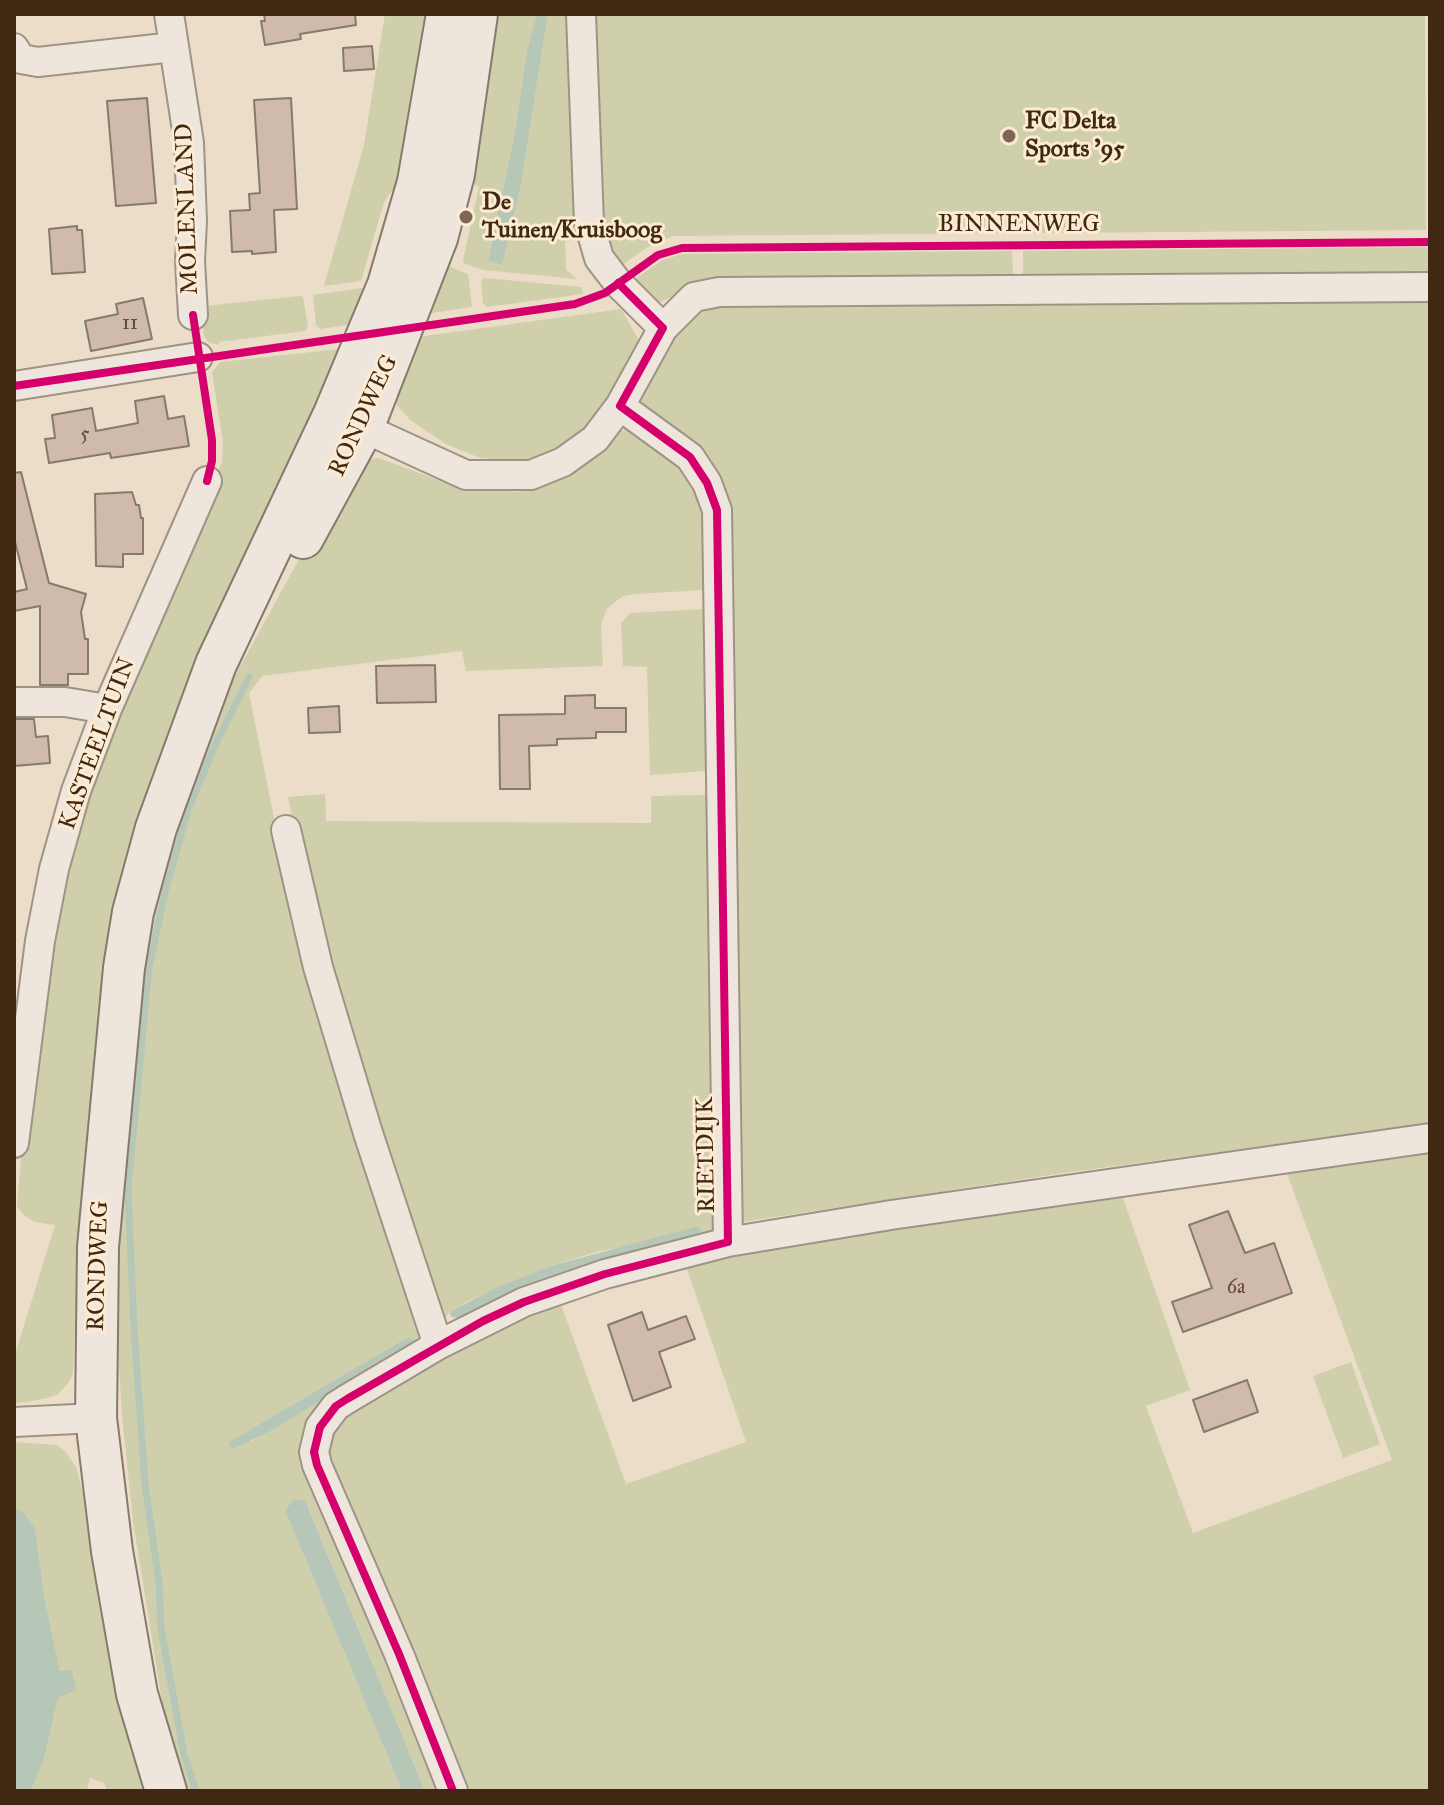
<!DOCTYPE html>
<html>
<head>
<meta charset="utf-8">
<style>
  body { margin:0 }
  #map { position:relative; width:1444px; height:1805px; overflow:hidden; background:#ecddc8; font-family:"IM FELL Great Primer",serif }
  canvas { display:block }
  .frame { position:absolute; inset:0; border:16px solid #412812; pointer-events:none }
</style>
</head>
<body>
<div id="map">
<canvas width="1444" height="1805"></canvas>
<div class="frame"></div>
</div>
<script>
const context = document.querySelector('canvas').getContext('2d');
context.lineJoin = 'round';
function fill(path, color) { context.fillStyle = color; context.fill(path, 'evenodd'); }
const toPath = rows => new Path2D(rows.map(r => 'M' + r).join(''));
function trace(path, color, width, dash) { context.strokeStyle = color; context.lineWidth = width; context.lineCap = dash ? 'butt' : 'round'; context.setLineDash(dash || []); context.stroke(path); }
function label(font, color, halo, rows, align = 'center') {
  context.font = font + ' "IM FELL Great Primer",serif'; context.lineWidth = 6; context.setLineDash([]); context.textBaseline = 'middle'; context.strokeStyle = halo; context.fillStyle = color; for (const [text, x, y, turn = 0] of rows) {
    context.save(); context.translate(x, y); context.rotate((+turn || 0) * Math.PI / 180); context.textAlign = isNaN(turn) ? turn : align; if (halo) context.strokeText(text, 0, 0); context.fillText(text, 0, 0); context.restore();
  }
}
const green = toPath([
  [385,14,440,14,398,189,394,188,384,202,361,281,324,286,364,145],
  [483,14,537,14,527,50,515,132,488,259,501,265,522,179,548,14,577,14,583,240,565,241,566,270,577,279,483,270,465,264,463,260,479,187,470,183],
  [591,14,1425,14,1426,230,673,236,646,248,615,270,600,246],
  [1430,247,1430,275,1023,276,1023,251],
  [1012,251,1013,276,677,295,655,304,629,283,661,261,681,254],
  [448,266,468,274,472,307,425,314],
  [484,278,581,287,583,294,487,307,483,303,481,282],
  [362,288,370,290,362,323,320,329,316,325,313,295],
  [300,296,303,297,308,326,305,331,219,342,219,345,208,342,204,335,201,310,204,306],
  [1430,296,1430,1124,1063,1173,742,1222,740,1214,726,521,645,414,640,395,678,330,708,306,749,302],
  [621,309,641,344,604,408,571,443,552,454,521,462,480,458,446,444,410,420,396,404,393,380,410,338],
  [357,347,183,723,88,1193,77,1284,73,1373,70,1381,58,1394,48,1398,14,1404,14,1358,55,1225,35,1222,25,1216,17,1207,31,1034,59,879,103,727,222,462,223,443,212,372,220,362],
  [634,429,678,457,709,511,705,590,636,594,624,596,616,601,607,609,601,624,603,666,466,671,462,651,262,676,249,693,283,863,423,1342,315,1420,447,1791,425,1791,308,1506,303,1500,293,1500,285,1510,402,1791,180,1791,170,1751,133,1521,122,1415,114,1283,113,1204,155,876,224,696,331,501,366,460,379,458,456,487,519,492,550,483,574,469,613,432],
  [408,1337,411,1338,412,1346,269,1432,252,1441,229,1442],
  [704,609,712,618,707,771,650,775,647,667,623,666,621,623,630,613],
  [325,794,326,821,651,823,651,796,708,795,716,1232,600,1251,551,1266,470,1300,451,1311,445,1318,377,1124,312,908,288,797],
  [1430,1143,1430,1791,462,1791,326,1471,325,1435,336,1416,558,1296,626,1484,746,1442,684,1260,1119,1187,1190,1390,1146,1406,1193,1533,1392,1460,1284,1165],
  [1351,1362,1380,1444,1343,1458,1313,1376],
  [14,1442,56,1445,64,1450,76,1467,83,1493,99,1607,114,1676,151,1791,107,1791,104,1783,90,1778,87,1791,31,1791,44,1759,58,1697,75,1690,72,1670,60,1671,44,1595,35,1527,25,1514,14,1506]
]);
const water = toPath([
  [537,14,548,14,522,179,502,265,488,260,515,132,527,50],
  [698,1226,702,1234,546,1279,457,1318,452,1317,450,1314,451,1311,498,1287,551,1266],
  [408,1337,414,1340,412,1346,269,1432,231,1450,229,1442],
  [293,1500,303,1500,306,1502,425,1791,402,1791,285,1510],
  [14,1506,25,1514,35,1527,44,1595,60,1671,72,1670,76,1690,58,1698,44,1759,31,1791,14,1791]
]);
const stream = toPath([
  [196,1791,184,1754,161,1629,159,1582,145,1484,134,1328,128,1188,149,967,166,888,187,813,215,745,249,677]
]);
const building = toPath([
  [264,14,355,14,356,25,300,34,301,39,265,45,261,21,265,21,264,14],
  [372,46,374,69,344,71,343,48,372,46],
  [147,98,156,203,116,206,107,101,147,98],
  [291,98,297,209,274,210,276,252,252,254,252,251,232,252,230,211,250,210,249,194,260,193,254,100,291,98],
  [77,226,77,230,82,230,85,272,52,274,49,229,77,226],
  [143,298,152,339,91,351,85,321,118,314,116,304,143,298],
  [164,396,168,419,184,416,189,446,111,458,110,453,49,463,45,439,55,438,52,415,92,408,96,431,138,423,135,401,164,396],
  [21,472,49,583,86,594,81,612,85,639,88,639,88,674,68,674,68,685,40,685,40,606,14,611,14,592,27,589,14,538,14,473,21,472],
  [132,492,136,505,139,505,141,518,143,518,143,554,123,554,123,567,96,566,95,494,132,492],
  [435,665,436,702,377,703,376,666,435,665],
  [595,695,595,708,626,708,626,732,596,732,596,738,557,739,557,745,529,746,530,789,500,789,499,715,565,714,565,696,595,695],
  [339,706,340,732,309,733,308,708,339,706],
  [14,719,34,719,36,737,48,736,50,763,14,766,14,719],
  [1228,1211,1245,1253,1274,1243,1292,1293,1183,1332,1172,1302,1212,1288,1189,1225,1228,1211],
  [642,1312,648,1330,686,1316,695,1339,659,1352,671,1387,633,1401,608,1325,642,1312],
  [1247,1380,1258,1412,1204,1432,1193,1400,1247,1380]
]);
const street = toPath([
  [169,14,189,143,192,221,190,261,193,315],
  [581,14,589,223,599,258,618,283,663,328],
  [14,48,21,59,38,62,174,47],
  [14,386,198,357],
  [620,406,690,457,707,483,717,510,728,1242],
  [346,420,466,475,531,475,563,462,595,439,620,406,663,328,694,297,719,292,1430,287],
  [14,702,65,702,107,709],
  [286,830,318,967,368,1133,438,1345],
  [14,1143,40,941,54,869,76,791,107,709,207,481],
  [14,1422,96,1418],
  [453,1791,399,1654,317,1465,314,1452,320,1427,336,1406,347,1399,438,1345,524,1302,605,1274,728,1242,891,1215,1430,1138]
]);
const secondary = toPath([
  [303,538,363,428,437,238,454,174,477,14],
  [166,1791,137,1694,112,1551,96,1418,98,1247,124,968,133,912,156,828,216,664,334,414,388,285,418,182,447,14]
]);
const cycleway = toPath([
  [193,315,212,440,212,461,207,481],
  [14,386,575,304,605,293,658,255,682,248,1430,242],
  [453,1791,399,1654,317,1465,314,1452,320,1427,336,1406,347,1399,483,1321,524,1302,605,1274,728,1242,717,510,707,483,690,457,620,406,663,328,618,283]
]);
const markers = [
  [1009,136,8,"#7d6752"],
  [466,217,8,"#7d6752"]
];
const numberNames = [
  ["11",130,324],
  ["5",85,435],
  ["6a",1236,1288]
];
const poiNames = [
  ["FC Delta",1025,122],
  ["Sports '95",1025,150],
  ["De",482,203],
  ["Tuinen/Kruisboog",482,231]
];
const streetNames = [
  ["MOLENLAND",188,209,-92],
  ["BINNENWEG",1019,225],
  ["RONDWEG",364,416,-65],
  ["KASTEELTUIN",98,744,-70],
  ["RIETDIJK",707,1155,-91],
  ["RONDWEG",99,1266,-88]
];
fill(green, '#cfcfab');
fill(water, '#b6c7b8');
trace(stream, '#b6c7b8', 7);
fill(building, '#d0baab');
trace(building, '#867a6c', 2);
trace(street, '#9e9384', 32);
trace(secondary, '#867a6c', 44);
trace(street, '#eee6dc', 28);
trace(secondary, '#eee6dc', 40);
trace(cycleway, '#d6006c', 8);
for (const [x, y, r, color] of markers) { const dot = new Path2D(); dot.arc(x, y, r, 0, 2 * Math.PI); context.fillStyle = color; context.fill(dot); trace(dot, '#fcebd2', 3); }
label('20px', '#654c38', null, numberNames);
label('bold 24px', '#412812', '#fcebd2', poiNames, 'left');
label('24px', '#412812', '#fcebd2', streetNames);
</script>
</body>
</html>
